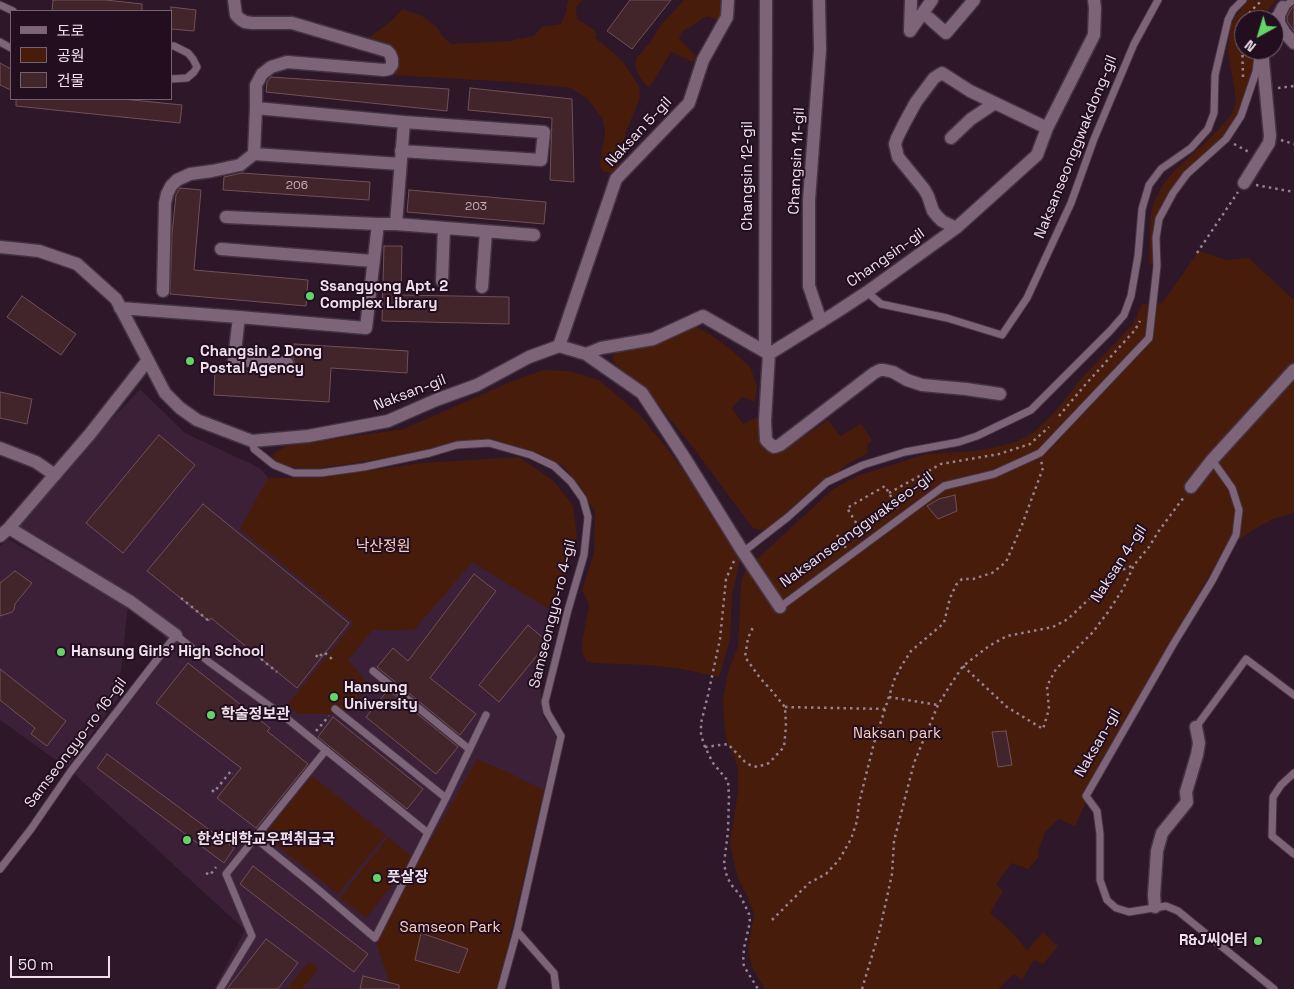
<!DOCTYPE html>
<html>
<head>
<meta charset="utf-8">
<style>
  body { margin:0 }
  #map { position:relative; width:1294px; height:989px; overflow:hidden; background:#2d1729; font-family:"Space Grotesk","Noto Sans KR",sans-serif }
  canvas { display:block }
  .legend { position:absolute; left:10px; top:10px; width:162px; height:90px; box-sizing:border-box; background:#220e1f; border:1px solid #746271; margin:0; padding:6px 9px; list-style:none; font-size:15px; color:#efe0ec }
  .legend li { display:flex; align-items:center; gap:10px; height:25px }
  .legend b { width:25px; border:1px solid #746271 }
  .north { position:absolute; left:1234px; top:10px; width:50px; height:50px; box-sizing:border-box; background:#220e1f; border:1px solid #746271; border-radius:50%; rotate:219deg; font-size:14px; font-weight:700; line-height:20px; text-align:center; color:#efe0ec }
  .north::after { content:''; display:block; margin:auto; width:18px; height:22px; background:#64d468; clip-path:polygon(50% 0,100% 100%,50% 72%,0 100%) }
  .scale { position:absolute; left:10px; top:956px; width:100px; height:22px; box-sizing:border-box; border:2px solid #efe0ec; border-top:0; padding-left:6px; font-size:15px; line-height:18px; white-space:nowrap; color:#efe0ec; -webkit-text-stroke:4px #220e1f; paint-order:stroke }
</style>
</head>
<body>
<div id="map">
<canvas width="1294" height="989"></canvas>
<ul class="legend">
<li><b style="height:6px;background:#7e6479"></b>도로</li>
<li><b style="height:14px;background:#481c0a"></b>공원</li>
<li><b style="height:14px;background:#42252b"></b>건물</li>
</ul>
<div class="north">N</div>
<div class="scale">50 m</div>
</div>
<script>
const context = document.querySelector('canvas').getContext('2d');
context.lineJoin = 'round';
function fill(path, color) { context.fillStyle = color; context.fill(path, 'evenodd'); }
const toPath = rows => new Path2D(rows.map(r => 'M' + r).join(''));
function trace(path, color, width, dash) { context.strokeStyle = color; context.lineWidth = width; context.lineCap = dash ? 'butt' : 'round'; context.setLineDash(dash || []); context.stroke(path); }
function label(font, color, halo, rows, align = 'center') {
  context.font = font + ' "Space Grotesk","Noto Sans KR",sans-serif'; context.lineWidth = 4; context.setLineDash([]); context.textBaseline = 'middle'; context.strokeStyle = halo; context.fillStyle = color; for (const [text, x, y, turn = 0] of rows) {
    context.save(); context.translate(x, y); context.rotate((+turn || 0) * Math.PI / 180); context.textAlign = isNaN(turn) ? turn : align; if (halo) context.strokeText(text, 0, 0); context.fillText(text, 0, 0); context.restore();
  }
}
const built = toPath([
  [140,389,185,433,260,468,271,481,573,537,555,606,540,680,542,714,556,737,498,989,214,989,245,930,71,771,169,641,165,638,159,623,9,528],
  [8,539,128,606,118,698,67,768,0,720,0,546]
]);
const green = toPath([
  [568,0,582,0,576,8,577,19,593,29,597,34,595,38,609,49,623,62,639,86,640,98,626,132,618,167,613,174,602,171,600,164,605,133,603,120,589,100,571,88,513,82,391,75,397,66,398,54,391,46,368,38,389,23,403,9,422,16,437,27,442,36,451,44,509,41,533,36,542,27,561,24,566,12],
  [684,0,726,0,724,12,718,20,707,16,682,32,679,39,696,56,693,62,671,52,650,87,647,86,639,76,635,66,636,59,651,41,661,25],
  [1248,0,1277,0,1259,20,1244,20,1244,50,1257,50,1257,65,1241,116,1226,139,1187,175,1159,219,1157,266,1149,264,1150,228,1151,213,1155,200,1162,186,1175,170,1207,141,1231,116,1236,102,1234,86,1228,52,1230,28,1233,20],
  [1199,251,1226,260,1249,258,1294,300,1294,513,1273,519,1253,530,1231,545,1203,585,1191,607,1100,772,1075,826,1059,819,1046,831,1038,850,1039,857,1028,869,1012,863,996,884,1003,891,990,913,1010,930,1027,950,1043,932,1058,946,1043,964,1034,960,1022,980,1014,974,999,988,1000,989,765,989,752,967,749,955,749,945,754,914,750,902,738,878,733,858,730,843,738,792,738,770,736,761,728,744,725,732,723,700,728,672,738,646,741,585,745,570,832,490,857,476,926,454,974,451,992,448,1016,442,1034,432,1054,413,1082,378,1133,324,1142,304,1162,303],
  [687,327,697,327,711,335,729,348,750,367,757,386,755,402,742,397,732,408,743,424,757,417,761,441,768,452,779,451,805,436,828,420,840,436,861,424,872,440,867,445,868,448,867,454,849,463,767,530,759,530,752,527,695,450,647,390,617,366,612,358,619,348],
  [543,370,569,371,599,380,639,414,666,447,690,480,716,523,740,560,732,595,730,640,719,677,682,669,647,665,594,663,586,661,583,654,582,644,589,604,582,590,594,553,595,512,581,489,564,467,542,455,492,440,461,441,410,455,312,469,288,467,279,464,273,458,272,455,286,446,404,429,510,382],
  [519,457,554,481,573,506,577,536,567,572,557,597,549,609,472,562,414,630,373,630,348,660,369,685,346,714,299,714,287,705,354,623,240,529,268,478,318,478,421,463],
  [477,759,505,771,544,790,498,989,391,989,375,938],
  [312,776,386,835,338,894,264,835],
  [388,837,414,858,366,918,340,898],
  [309,962,318,969,302,989,287,989]
]);
const building = toPath([
  [53,0,106,0,142,4,142,11,52,11,53,0],
  [630,0,671,0,632,49,607,31,630,0],
  [1294,6,1294,31,1287,21,1287,17,1291,9,1294,6],
  [171,7,196,10,194,31,171,29,171,7],
  [0,63,11,69,11,90,0,85,0,63],
  [271,77,449,89,447,111,266,92,267,82,271,77],
  [470,88,572,99,574,182,550,180,552,118,468,110,470,88],
  [16,99,123,99,182,105,180,123,16,106,16,99],
  [242,173,370,182,369,200,223,190,224,177,242,173],
  [180,188,201,190,194,270,308,280,306,306,170,294,172,234,176,195,180,188],
  [409,190,546,202,544,224,407,212,409,190],
  [384,246,402,246,401,295,509,297,509,324,382,321,384,246],
  [22,296,76,334,61,355,7,317,22,296],
  [294,344,408,351,407,373,331,368,329,402,214,395,215,369,292,374,292,369,295,364,293,358,294,344],
  [0,392,32,399,27,424,0,418,0,392],
  [159,435,195,465,123,553,86,523,159,435],
  [955,495,957,511,938,519,927,506,939,499,955,495],
  [203,504,349,623,297,688,211,618,209,621,147,571,203,504],
  [15,571,32,583,15,604,14,610,12,612,0,616,0,583,15,571],
  [474,574,496,591,430,678,476,714,460,735,377,667,393,648,408,661,474,574],
  [528,625,548,642,499,702,479,685,528,625],
  [188,663,270,728,267,731,308,764,256,828,217,798,241,768,156,703,188,663],
  [0,669,66,721,47,746,31,734,35,728,0,700,0,669],
  [388,690,458,747,436,774,366,717,388,690],
  [333,717,423,789,407,809,318,737,333,717],
  [1006,731,1012,765,998,767,992,732,1006,731],
  [107,754,234,848,224,863,97,768,107,754],
  [253,866,368,954,354,972,240,884,253,866],
  [421,933,468,949,459,973,415,960,421,933],
  [266,939,298,963,278,989,227,989,266,939],
  [363,976,399,985,399,989,360,989,363,976]
]);
const path = toPath([
  [1248,20,1250,12,1262,0],
  [1243,77,1242,36,1244,31],
  [1278,88,1294,86],
  [1281,140,1294,144],
  [1234,144,1249,152],
  [1256,185,1294,192],
  [1197,253,1238,192],
  [1059,416,1085,385,1135,330,1140,321],
  [889,493,941,464,999,454,1030,444,1049,427],
  [863,534,847,508,885,486,898,509],
  [837,535,846,548],
  [734,561,726,579,720,639,708,695,701,723,701,735,705,747,713,763,728,781,729,797,728,831,724,864,727,877,733,887,740,895,749,914,750,922,744,948,743,963,745,968,758,989],
  [181,598,209,621],
  [325,653,332,659],
  [316,657,319,653,322,656],
  [261,659,277,672],
  [963,666,1007,707,1043,729,1049,709,1047,686,1056,669,1093,632,1108,612,1123,589,1134,565,1149,547,1158,532,1184,497],
  [889,697,938,705],
  [785,707,885,709],
  [316,731,329,716],
  [705,747,728,744,745,762,750,765,757,767,769,763,784,747,786,726,785,707,771,690,760,678,745,657,748,638,754,625],
  [212,790,214,792,231,771,233,773],
  [206,873,210,875,216,867],
  [772,920,809,883,826,874,839,860,851,839,857,821,859,803,874,743,895,678,902,665,911,651,944,623,950,598,956,585,962,579,973,579,992,573,1006,562,1022,525,1043,468,1041,461],
  [862,989,880,929,892,874,894,841,914,763,938,705,949,687,963,666,989,646,1007,636,1053,627,1068,619,1108,581,1122,570,1134,565]
]);
const lane = toPath([
  [0,5,13,11],
  [1270,20,1293,0],
  [0,42,11,48],
  [171,46,174,46,188,53,193,59,197,67,194,72,187,78,171,79],
  [867,292,881,304,947,318,1002,335,1027,298,1071,203,1094,139,1134,44,1158,0],
  [252,441,254,449,274,465,294,473,321,473,364,467,430,453,457,445,489,443,531,455,554,466,571,482,583,499,588,517,584,555,568,610,545,702,547,712,561,736,517,931,501,989],
  [1212,460,1232,488,1239,510,1236,535,1212,581,1174,643,1086,796,1097,811,1100,834,1100,880,1107,900,1116,908,1129,912,1166,906,1178,911,1274,989],
  [743,552,788,517,827,482,863,465,905,452,959,442,977,436,1031,410,1110,331,1124,315,1131,296,1138,256,1142,209,1149,185,1161,169,1191,148,1208,129,1214,113,1215,75,1228,20,1233,10,1243,0],
  [780,607,944,486,994,474,1040,453,1149,338,1157,266,1156,238,1159,219,1173,193,1187,174,1226,139,1241,116,1256,72,1258,56],
  [373,671,469,749],
  [1196,727,1246,659,1294,695],
  [326,750,255,838,314,886,375,938,428,833],
  [1294,773,1281,785,1273,797,1272,836,1294,854],
  [446,798,486,715],
  [0,869,31,829,71,771,176,635,209,662,285,717,428,833,446,798,335,709],
  [517,931,554,973,556,989],
  [220,989,252,936,226,874,255,838]
]);
const street = toPath([
  [234,0,236,15,240,19,245,22,252,23,292,23,387,51,390,54,392,59,392,65,389,69,384,70,287,62,271,67,262,74,256,85,256,108,404,122,396,224],
  [819,0,820,50,809,200,809,286,821,322],
  [1283,7,1279,15,1279,23,1285,33,1294,43],
  [929,18,946,33,974,0],
  [910,31,932,0],
  [910,31,911,0],
  [256,108,254,154,400,164],
  [951,138,971,119,995,103],
  [401,151,541,160,544,132,404,122],
  [1244,183,1269,143,1270,136,1262,50],
  [226,217,378,224],
  [956,228,942,221,937,216,933,211,928,196,924,189,898,157,895,144,897,138,905,122,916,102,934,78,942,73,970,91,1047,128],
  [0,247,39,251,77,264,116,299,165,393,180,408,197,420,252,441,308,436,388,421,436,400,477,385,529,357,559,346,586,354,642,393,684,457,743,552,780,607],
  [221,249,373,261],
  [442,281,444,228],
  [482,287,486,231],
  [163,291,165,203,167,194,171,186,177,180,190,174,212,171,240,165,254,154],
  [120,308,239,317,234,360,287,363],
  [239,317,366,328,378,224,396,224,534,235],
  [559,346,616,179,689,103,703,60,727,17,728,0],
  [765,351,766,0],
  [586,354,601,348,653,339,703,316,769,354,835,313,867,292,956,228,1037,155,1047,128,1094,35,1095,8,1094,0],
  [769,354,765,421,766,440,771,445,774,447,780,445,874,373,880,370,884,370,893,372,907,380,922,385,966,389,1000,394],
  [0,448,36,462,55,475],
  [1191,487,1212,460,1294,370],
  [9,528,131,602,176,635],
  [0,536,9,528,90,434,148,360],
  [1155,907,1154,895,1157,851,1162,833,1187,802,1186,792,1197,755,1199,743,1196,727]
]);
const markers = [
  [310,296,5,"#64d468"],
  [190,361,5,"#64d468"],
  [61,652,5,"#64d468"],
  [334,697,5,"#64d468"],
  [211,715,5,"#64d468"],
  [187,840,5,"#64d468"],
  [377,878,5,"#64d468"],
  [1258,941,5,"#64d468"]
];
const numberNames = [
  ["206",297,186],
  ["203",476,207]
];
const streetNames = [
  ["Naksan 5-gil",639,132,-47],
  ["Naksanseonggwakdong-gil",1076,147,-68],
  ["Changsin 11-gil",797,161,-87],
  ["Changsin 12-gil",748,176,-90],
  ["Changsin-gil",886,258,-35],
  ["Naksan-gil",410,393,-21],
  ["Naksanseonggwakseo-gil",857,530,-36],
  ["Naksan 4-gil",1119,564,-57],
  ["Samseongyo-ro 4-gil",553,614,-76],
  ["Samseongyo-ro 16-gil",76,743,-53],
  ["Naksan-gil",1098,743,-60]
];
const poiNames = [
  ["Ssangyong Apt. 2",320,287],
  ["Complex Library",320,304],
  ["Changsin 2 Dong",200,352],
  ["Postal Agency",200,369],
  ["Hansung Girls’ High School",71,652],
  ["Hansung",344,688],
  ["University",344,705],
  ["학술정보관",221,715],
  ["한성대학교우편취급국",197,840],
  ["풋살장",387,878],
  ["R&J씨어터",1248,941,"right"]
];
const parkNames = [
  ["낙산정원",383,547],
  ["Naksan park",897,734],
  ["Samseon Park",450,928]
];
fill(built, '#3b2037');
fill(green, '#481c0a');
fill(building, '#42252b');
trace(building, '#715056', 1);
trace(lane, '#443442', 9);
trace(street, '#443442', 15);
trace(path, '#968392', 2.5, [2.5, 4]);
trace(lane, '#7e6479', 7);
trace(street, '#7e6479', 12);
for (const [x, y, r, color] of markers) { const dot = new Path2D(); dot.arc(x, y, r, 0, 2 * Math.PI); context.fillStyle = color; context.fill(dot); trace(dot, '#220e1f', 2); }
label('12px', '#c4b1bc', null, numberNames);
label('15px', '#efe0ec', '#220e1f', streetNames);
label('bold 15px', '#efe0ec', '#220e1f', poiNames, 'left');
label('15px', '#fdcfbd', '#220e1f', parkNames);
</script>
</body>
</html>
